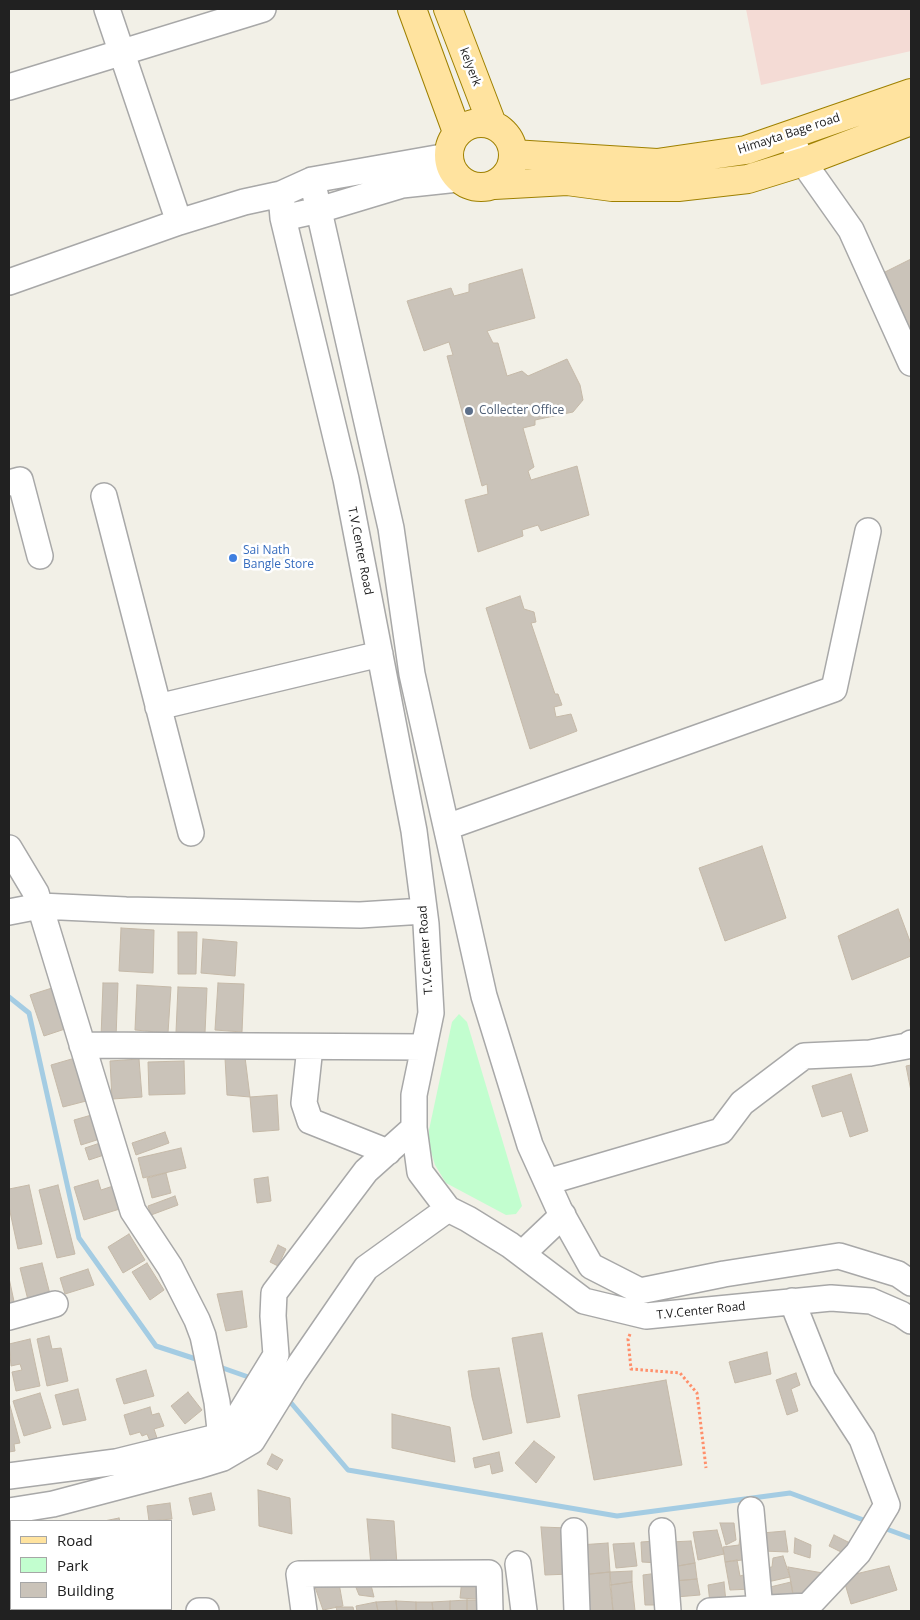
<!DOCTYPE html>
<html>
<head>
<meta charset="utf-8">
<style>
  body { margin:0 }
  #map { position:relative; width:920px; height:1620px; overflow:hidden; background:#f2f0e7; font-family:"Open Sans",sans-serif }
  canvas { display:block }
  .frame { position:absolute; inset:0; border:10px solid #212121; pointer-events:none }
  .legend { position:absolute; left:10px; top:1520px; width:162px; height:90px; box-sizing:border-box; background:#fff; border:1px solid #a6a6a6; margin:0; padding:6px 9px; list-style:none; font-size:15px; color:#212121 }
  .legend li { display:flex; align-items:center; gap:10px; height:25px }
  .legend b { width:25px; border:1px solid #a6a6a6 }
</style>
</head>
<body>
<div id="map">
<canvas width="920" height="1620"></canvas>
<div class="frame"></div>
<ul class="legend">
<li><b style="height:6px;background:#ffe39f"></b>Road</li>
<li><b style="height:14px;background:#c2fecf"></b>Park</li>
<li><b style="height:14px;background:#cac3b9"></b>Building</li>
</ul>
</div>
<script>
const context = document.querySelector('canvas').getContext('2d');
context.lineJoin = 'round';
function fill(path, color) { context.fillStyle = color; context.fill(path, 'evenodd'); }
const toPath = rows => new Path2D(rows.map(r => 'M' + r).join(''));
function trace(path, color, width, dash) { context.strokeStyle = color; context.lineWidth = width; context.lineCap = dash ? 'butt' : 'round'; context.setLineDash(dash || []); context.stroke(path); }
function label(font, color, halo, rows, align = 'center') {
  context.font = font + ' "Open Sans",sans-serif'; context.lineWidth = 5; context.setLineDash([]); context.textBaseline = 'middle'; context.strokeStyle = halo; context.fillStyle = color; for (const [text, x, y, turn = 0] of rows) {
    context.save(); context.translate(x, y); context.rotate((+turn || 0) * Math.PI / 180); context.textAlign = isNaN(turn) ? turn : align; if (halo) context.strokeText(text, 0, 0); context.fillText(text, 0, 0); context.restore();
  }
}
const commercial = toPath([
  [746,9,911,9,911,51,761,85]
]);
const park = toPath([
  [459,1014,467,1022,522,1206,516,1214,506,1215,446,1183,435,1165,429,1145,429,1130,452,1022]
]);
const stream = toPath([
  [9,997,29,1013,79,1238,156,1346,199,1360],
  [217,1366,254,1379],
  [286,1397,348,1470,617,1516,790,1493,869,1522],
  [881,1527,911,1538]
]);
const building = toPath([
  [911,259,911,331,885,272,911,259],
  [522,269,535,318,487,331,493,343,498,343,507,376,522,371,528,376,567,359,580,385,583,400,573,412,535,420,535,425,523,428,534,467,528,471,531,480,577,466,589,515,541,531,538,525,522,530,523,536,478,552,465,500,488,494,487,484,482,486,447,356,453,355,449,342,424,351,407,301,451,288,454,296,469,292,469,284,522,269],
  [520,596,524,609,534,612,536,622,531,623,555,694,558,694,562,705,554,707,556,717,571,714,577,731,530,749,486,608,520,596],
  [762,846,786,918,725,941,699,868,762,846],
  [898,909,911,944,911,956,852,980,838,936,898,909],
  [121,928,154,930,153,973,119,971,121,928],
  [178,932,197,932,196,974,178,974,178,932],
  [203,939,237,942,235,976,201,973,203,939],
  [103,983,118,983,116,1038,101,1038,103,983],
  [218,983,244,984,242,1032,215,1030,218,983],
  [137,985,171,987,168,1033,135,1030,137,985],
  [178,987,207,988,205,1033,176,1032,178,987],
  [52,988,65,1029,44,1036,30,995,52,988],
  [82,1056,94,1099,63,1107,51,1065,82,1056],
  [245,1057,250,1097,227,1095,225,1058,245,1057],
  [139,1059,142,1097,112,1099,110,1061,139,1059],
  [184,1061,185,1094,149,1095,148,1062,184,1061],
  [911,1065,911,1091,906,1066,911,1065],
  [851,1074,868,1131,850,1137,842,1111,822,1117,812,1086,851,1074],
  [277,1095,279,1130,253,1132,250,1097,277,1095],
  [95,1114,103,1138,81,1145,74,1120,95,1114],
  [165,1132,169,1143,136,1155,132,1143,165,1132],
  [103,1142,107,1154,89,1160,85,1148,103,1142],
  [181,1148,186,1168,143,1178,138,1158,181,1148],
  [166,1173,171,1193,152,1198,147,1178,166,1173],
  [268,1177,271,1201,257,1203,254,1179,268,1177],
  [98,1180,101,1190,116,1185,123,1208,84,1220,74,1187,98,1180],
  [29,1185,42,1244,18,1249,9,1207,9,1189,29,1185],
  [58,1185,75,1254,57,1258,39,1190,58,1185],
  [175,1196,178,1205,151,1215,148,1206,175,1196],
  [129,1234,145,1260,123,1273,108,1247,129,1234],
  [278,1245,286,1249,278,1266,270,1262,278,1245],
  [42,1263,51,1298,29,1304,20,1268,42,1263],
  [147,1263,164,1290,150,1300,132,1272,147,1263],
  [88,1269,94,1285,65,1294,60,1278,88,1269],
  [9,1278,15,1306,9,1308,9,1278],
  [242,1291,247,1327,226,1331,217,1294,242,1291],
  [542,1333,560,1417,527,1423,512,1338,542,1333],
  [49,1336,52,1349,61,1348,68,1381,47,1386,37,1339,49,1336],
  [30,1339,40,1386,16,1391,12,1372,22,1370,20,1364,11,1366,9,1344,30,1339],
  [767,1352,771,1374,735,1383,729,1362,767,1352],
  [499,1368,512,1433,483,1440,472,1397,468,1371,499,1368],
  [146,1370,154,1396,124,1404,116,1379,146,1370],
  [796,1373,800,1385,791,1389,798,1411,787,1415,776,1380,796,1373],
  [666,1380,682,1465,594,1480,578,1395,666,1380],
  [78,1389,86,1420,63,1425,55,1395,78,1389],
  [188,1392,202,1410,185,1424,171,1406,188,1392],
  [40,1393,51,1428,24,1436,13,1401,40,1393],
  [9,1402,20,1443,14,1444,15,1451,9,1452,9,1402],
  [150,1407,152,1415,159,1413,164,1426,154,1429,157,1438,150,1441,147,1434,142,1436,140,1432,130,1435,124,1415,150,1407],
  [392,1414,450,1427,455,1462,392,1448,392,1414],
  [534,1441,555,1457,536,1483,515,1463,534,1441],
  [499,1452,503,1471,492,1474,490,1464,475,1468,473,1458,499,1452],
  [272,1454,283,1460,277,1470,267,1464,272,1454],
  [258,1490,290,1498,292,1534,259,1526,258,1490],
  [211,1493,215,1510,193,1515,189,1498,211,1493],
  [170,1503,172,1519,149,1521,147,1506,170,1503],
  [119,1518,120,1521,104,1521,119,1518],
  [367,1519,394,1521,397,1565,371,1566,367,1519],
  [720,1523,734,1523,736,1540,726,1545,720,1523],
  [541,1527,568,1528,571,1574,545,1575,541,1527],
  [717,1530,724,1554,698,1560,693,1532,717,1530],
  [741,1530,751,1559,725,1562,723,1547,739,1545,741,1530],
  [785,1531,788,1552,762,1551,762,1533,785,1531],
  [9,1534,11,1534,11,1576,9,1577,9,1534],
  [834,1535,850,1543,845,1554,829,1546,834,1535],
  [795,1538,811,1545,810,1558,794,1553,795,1538],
  [655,1541,658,1563,642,1562,641,1542,655,1541],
  [691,1541,695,1563,672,1567,670,1542,691,1541],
  [608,1543,610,1572,580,1575,579,1545,608,1543],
  [634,1543,637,1566,616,1568,613,1544,634,1543],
  [783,1556,790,1577,763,1583,764,1568,772,1567,773,1558,783,1556],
  [737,1560,740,1576,751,1573,752,1589,730,1590,725,1562,737,1560],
  [695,1563,697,1579,674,1581,672,1567,695,1563],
  [889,1566,897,1590,851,1604,843,1577,889,1566],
  [788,1567,823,1573,814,1589,794,1600,788,1567],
  [632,1571,632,1582,610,1585,610,1572,632,1571],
  [610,1572,613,1611,581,1611,580,1575,610,1572],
  [658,1573,661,1605,645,1605,643,1575,658,1573],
  [479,1578,477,1599,460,1598,462,1579,479,1578],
  [697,1579,700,1595,676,1597,674,1581,697,1579],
  [353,1580,370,1581,374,1597,359,1595,353,1580],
  [632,1582,635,1611,613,1611,610,1585,632,1582],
  [724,1582,726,1602,710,1603,708,1585,724,1582],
  [791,1582,794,1600,772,1601,770,1587,791,1582],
  [339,1583,343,1606,323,1610,315,1587,339,1583],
  [467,1600,484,1600,484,1611,467,1611,467,1600],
  [467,1600,467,1611,450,1611,450,1601,467,1600],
  [396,1601,416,1602,416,1611,397,1611,396,1601],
  [396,1601,397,1611,378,1611,376,1602,396,1601],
  [450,1601,450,1611,433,1611,432,1602,450,1601],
  [376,1602,378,1611,357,1611,356,1606,376,1602],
  [416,1602,432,1602,433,1611,416,1611,416,1602],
  [336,1607,353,1607,354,1611,337,1611,336,1607]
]);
const path = toPath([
  [630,1334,628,1339,631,1369,680,1373,697,1393,706,1468]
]);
const minor = toPath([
  [107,9,179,222],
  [9,87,263,9],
  [789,135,803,162,851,230,911,363],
  [312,180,391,528,412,674,484,996,530,1145,559,1209,591,1266,640,1291,724,1274,839,1256,898,1274,911,1283],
  [281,194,283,218,346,479,414,831,426,924,431,1013,414,1095,414,1128,420,1172,448,1209,468,1219,510,1245,584,1301,646,1316,831,1298,871,1301,901,1314,911,1321],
  [283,218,319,210,402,185,458,179],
  [9,282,179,222,244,202,281,194,312,180,448,156],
  [9,483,20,480,40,556],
  [104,496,191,833],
  [158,707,380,654],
  [447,827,834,689,868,531],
  [9,848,36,893,133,1211,170,1267,197,1320,203,1336,217,1402,223,1458],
  [9,912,40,906,126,910,360,915,424,911],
  [82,1045,424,1047],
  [310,1047,304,1103,310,1121,388,1152],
  [547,1182,721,1131,742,1103,804,1056,870,1053,907,1046,911,1043],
  [522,1254,563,1215],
  [9,1317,55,1304],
  [9,1476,116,1462,221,1436,233,1425,276,1355,273,1316,274,1293,366,1171,414,1128],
  [751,1510,760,1610],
  [9,1511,53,1504,197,1466,223,1458,252,1441,294,1373,366,1268,448,1209],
  [574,1531,577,1611],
  [662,1531,668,1611],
  [518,1564,524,1611],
  [69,1609,69,1611],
  [199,1611,206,1611],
  [304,1611,299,1574,489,1573,490,1611],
  [710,1611,808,1606,858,1553,887,1505,862,1439,823,1379,792,1301]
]);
const major = toPath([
  [412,9,457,132],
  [448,9,492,124],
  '449 155a32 32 0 1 1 64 0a32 32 0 1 1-64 0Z',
  [513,154,657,163,746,150,911,93],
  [494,185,567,181,612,187,678,187,748,179,803,162,911,121]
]);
const markers = [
  [469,411,5,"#5c6f8a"],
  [233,558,5,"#3f7fe0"]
];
const streetNames = [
  ["kelyerk",470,67,69],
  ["Himayta Bage road",789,134,-18],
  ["T.V.Center Road",360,551,79],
  ["T.V.Center Road",426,950,-94],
  ["T.V.Center Road",701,1311,-6]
];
const serviceNames = [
  ["Collecter Office",479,411]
];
const shopNames = [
  ["Sai Nath",243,551],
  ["Bangle Store",243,565]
];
fill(commercial, '#f4dbd5');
fill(park, '#c2fecf');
trace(stream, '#a4cce3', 5);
fill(building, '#cac3b9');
trace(building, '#c5b9a8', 1);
trace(minor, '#a8a8a8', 28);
trace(major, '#9e8000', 30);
trace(path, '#ff8f6b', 3, [2.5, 2.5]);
trace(minor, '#fff', 25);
trace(major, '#ffe39f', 28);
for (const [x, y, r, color] of markers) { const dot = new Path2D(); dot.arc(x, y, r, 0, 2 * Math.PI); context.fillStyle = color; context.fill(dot); trace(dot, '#fff', 2); }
label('12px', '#212121', '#fff', streetNames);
label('12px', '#4e5e75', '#fff', serviceNames, 'left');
label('12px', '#366cbe', '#fff', shopNames, 'left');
</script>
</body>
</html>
